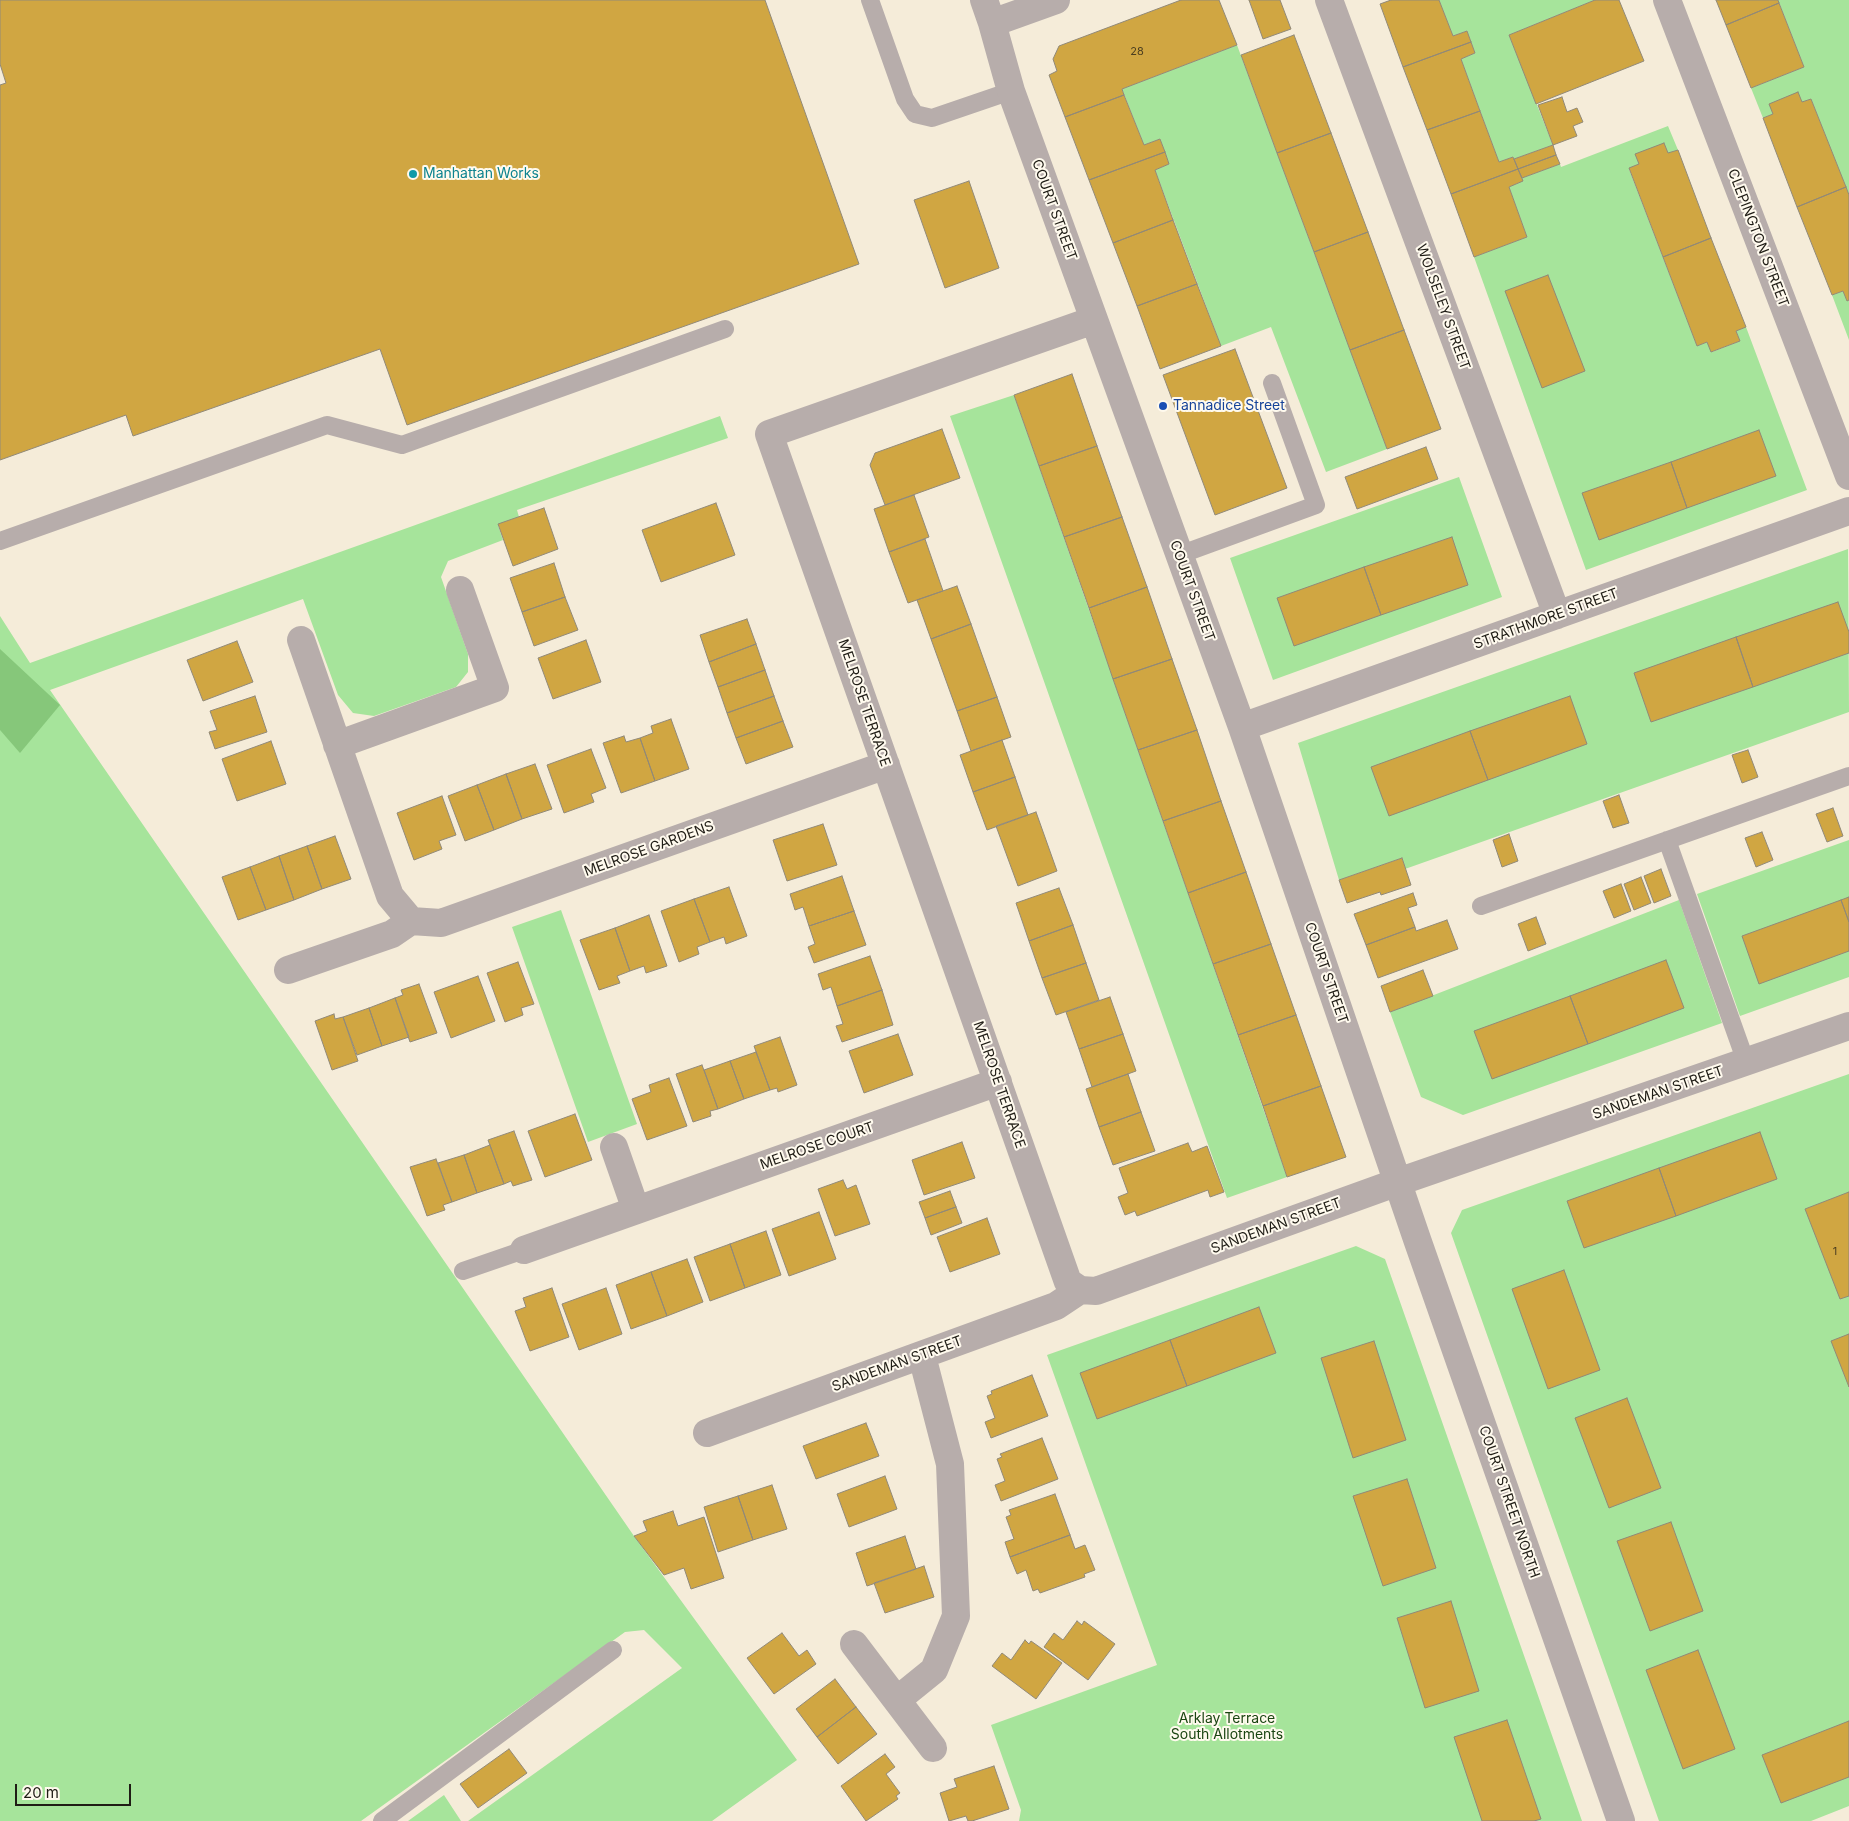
<!DOCTYPE html>
<html>
<head>
<meta charset="utf-8">
<style>
  body { margin:0 }
  #map { position:relative; width:1849px; height:1821px; overflow:hidden; background:#f5ecd9; font-family:Inter,sans-serif }
  canvas { display:block }
  .scale { position:absolute; left:15px; top:1784px; width:116px; height:22px; box-sizing:border-box; border:2px solid #1f1c15; border-top:0; padding-left:6px; font-size:15px; line-height:18px; white-space:nowrap; color:#1f1c15; -webkit-text-stroke:4px #fffaee; paint-order:stroke }
</style>
</head>
<body>
<div id="map">
<canvas width="1849" height="1821"></canvas>
<div class="scale">20 m</div>
</div>
<script>
const context = document.querySelector('canvas').getContext('2d');
context.lineJoin = 'round';
function fill(path, color) { context.fillStyle = color; context.fill(path, 'evenodd'); }
const toPath = rows => new Path2D(rows.map(r => 'M' + r).join(''));
function trace(path, color, width, dash) { context.strokeStyle = color; context.lineWidth = width; context.lineCap = dash ? 'butt' : 'round'; context.setLineDash(dash || []); context.stroke(path); }
function label(font, color, halo, rows, align = 'center') {
  context.font = font + ' Inter,sans-serif'; context.lineWidth = 4; context.setLineDash([]); context.textBaseline = 'middle'; context.strokeStyle = halo; context.fillStyle = color; for (const [text, x, y, turn = 0] of rows) {
    context.save(); context.translate(x, y); context.rotate((+turn || 0) * Math.PI / 180); context.textAlign = isNaN(turn) ? turn : align; if (halo) context.strokeText(text, 0, 0); context.fillText(text, 0, 0); context.restore();
  }
}
const green = toPath([
  [1439,0,1595,0,1509,35,1553,145,1514,159,1513,157,1499,162,1461,59,1475,53,1467,31,1453,36],
  [1778,0,1849,0,1849,195,1811,99,1763,118,1751,88,1804,67],
  [1237,45,1387,449,1326,472,1271,327,1221,346,1155,170,1169,164,1160,139,1144,145,1122,89],
  [1668,126,1678,150,1629,169,1697,346,1707,342,1712,352,1740,341,1736,331,1746,327,1807,490,1586,570,1474,257,1527,237,1509,187,1522,181,1522,178,1560,164,1561,167],
  [1843,291,1847,300,1849,300,1849,340,1832,295],
  [1014,395,1287,1177,1227,1198,950,416],
  [720,416,728,438,517,510,519,517,498,525,503,540,448,561,441,577,468,654,468,672,456,687,374,716,353,713,338,695,303,599,50,690,634,1536,797,1760,712,1821,468,1821,682,1668,644,1630,625,1632,361,1821,0,1821,0,616,30,663],
  [1459,477,1502,597,1273,680,1230,558],
  [1848,549,1849,712,1405,869,1402,858,1339,880,1298,743],
  [1849,840,1849,977,1740,1016,1697,894],
  [1679,900,1722,1023,1463,1115,1421,1097,1390,1012],
  [561,910,637,1124,588,1142,512,927],
  [1849,1074,1849,1806,1811,1821,1659,1821,1451,1233,1462,1210],
  [1356,1246,1385,1259,1582,1821,1019,1821,1021,1810,991,1725,1157,1665,1047,1355],
  [444,1795,461,1821,408,1821]
]);
const forest = toPath([
  [0,649,60,705,20,753,0,730]
]);
const building = toPath([
  [0,0,765,0,859,264,407,425,380,349,133,436,126,415,0,460,0,85,6,83,0,64,0,0],
  [1181,0,1219,0,1237,45,1122,89,1124,95,1065,117,1049,75,1057,71,1053,59,1059,46,1181,0],
  [1249,0,1280,0,1291,29,1263,39,1249,0],
  [1391,0,1439,0,1453,36,1467,31,1471,42,1403,67,1380,4,1391,0],
  [1595,0,1619,0,1644,61,1536,104,1509,35,1595,0],
  [1716,0,1778,0,1779,3,1726,25,1716,0],
  [1779,3,1804,67,1751,88,1726,25,1779,3],
  [1294,35,1331,133,1277,153,1241,55,1294,35],
  [1471,42,1475,53,1461,59,1480,111,1427,130,1403,67,1471,42],
  [1798,92,1802,102,1811,99,1846,187,1797,207,1763,118,1773,114,1769,104,1798,92],
  [1124,95,1144,145,1160,139,1165,152,1089,180,1065,117,1124,95],
  [1562,97,1567,112,1577,108,1583,122,1573,126,1577,136,1553,145,1538,105,1562,97],
  [1480,111,1499,162,1513,157,1518,169,1451,194,1427,130,1480,111],
  [1331,133,1368,232,1314,252,1277,153,1331,133],
  [1664,143,1668,153,1678,150,1711,238,1663,257,1629,168,1639,164,1635,154,1664,143],
  [1553,145,1556,155,1518,169,1514,159,1553,145],
  [1165,152,1169,164,1155,170,1173,220,1113,243,1089,180,1165,152],
  [1556,155,1560,164,1522,178,1518,169,1556,155],
  [1518,169,1523,181,1509,187,1527,237,1474,257,1451,194,1518,169],
  [969,181,999,268,945,288,914,200,969,181],
  [1846,187,1849,195,1849,300,1847,301,1843,291,1832,295,1797,207,1846,187],
  [1173,220,1197,284,1137,306,1113,243,1173,220],
  [1368,232,1404,330,1350,350,1314,252,1368,232],
  [1711,238,1746,327,1736,331,1740,341,1711,352,1707,342,1697,346,1663,257,1711,238],
  [1548,275,1585,371,1542,388,1505,291,1548,275],
  [1197,284,1221,346,1160,369,1137,306,1197,284],
  [1404,330,1441,429,1387,449,1350,350,1404,330],
  [1235,349,1287,488,1215,515,1163,375,1235,349],
  [1072,374,1097,446,1039,466,1014,395,1072,374],
  [942,429,960,478,885,505,870,465,875,453,942,429],
  [1759,430,1776,476,1687,508,1671,462,1759,430],
  [1097,446,1122,517,1064,537,1039,466,1097,446],
  [1426,447,1438,479,1357,509,1345,477,1426,447],
  [1671,462,1687,508,1599,540,1582,493,1671,462],
  [914,495,929,537,889,552,874,509,914,495],
  [716,503,735,555,661,582,642,530,716,503],
  [544,508,558,549,513,566,498,524,544,508],
  [1122,517,1147,587,1089,608,1064,537,1122,517],
  [1452,537,1468,585,1381,615,1364,567,1452,537],
  [925,539,943,591,908,603,889,552,925,539],
  [554,563,565,597,522,612,510,578,554,563],
  [1364,567,1381,615,1294,646,1277,598,1364,567],
  [957,586,971,624,931,639,917,600,957,586],
  [1147,587,1172,659,1113,679,1089,608,1147,587],
  [565,597,578,630,534,646,522,612,565,597],
  [1838,602,1849,632,1849,653,1753,687,1736,637,1838,602],
  [747,619,756,644,709,662,700,635,747,619],
  [971,624,997,697,957,711,931,639,971,624],
  [1736,637,1753,687,1651,722,1634,673,1736,637],
  [586,640,601,682,553,699,538,658,586,640],
  [237,641,253,682,203,701,187,660,237,641],
  [756,644,765,670,718,687,709,662,756,644],
  [1172,659,1197,730,1138,750,1113,679,1172,659],
  [765,670,774,696,727,713,718,687,765,670],
  [255,696,267,732,215,749,209,732,217,730,210,711,255,696],
  [774,696,783,721,736,738,727,713,774,696],
  [1570,696,1587,744,1488,780,1470,731,1570,696],
  [997,697,1011,737,971,751,957,711,997,697],
  [671,719,689,769,655,781,640,738,653,733,651,726,671,719],
  [783,721,793,747,746,764,736,738,783,721],
  [1197,730,1221,801,1163,821,1138,750,1197,730],
  [1470,731,1488,780,1389,816,1371,767,1470,731],
  [624,736,626,742,640,738,655,781,621,793,603,743,624,736],
  [1002,740,1015,777,973,792,960,755,1002,740],
  [271,741,286,784,237,801,222,759,271,741],
  [591,749,606,788,591,794,594,802,564,813,547,765,591,749],
  [1748,750,1758,777,1742,783,1732,755,1748,750],
  [535,764,552,809,522,819,506,774,535,764],
  [506,774,522,819,494,830,477,785,506,774],
  [1015,777,1028,815,987,830,973,792,1015,777],
  [477,785,494,830,465,841,448,796,477,785],
  [1619,795,1629,823,1613,828,1603,801,1619,795],
  [442,796,456,835,439,841,442,849,414,860,397,813,442,796],
  [1221,801,1246,872,1188,893,1163,821,1221,801],
  [1833,808,1843,836,1827,842,1816,814,1833,808],
  [1036,812,1057,871,1018,886,996,826,1036,812],
  [823,824,837,865,787,881,773,840,823,824],
  [1762,832,1773,860,1756,867,1745,838,1762,832],
  [1509,834,1518,861,1502,867,1493,840,1509,834],
  [335,836,351,879,322,889,307,846,335,836],
  [307,846,322,889,294,900,279,856,307,846],
  [279,856,294,900,266,910,250,867,279,856],
  [1402,858,1411,885,1381,895,1380,892,1347,903,1339,880,1402,858],
  [250,867,266,910,238,920,222,877,250,867],
  [1661,869,1671,896,1654,903,1644,876,1661,869],
  [1246,872,1271,944,1213,964,1188,893,1246,872],
  [842,876,854,911,809,926,803,907,795,910,790,894,842,876],
  [1641,877,1651,903,1634,910,1624,884,1641,877],
  [1621,884,1631,911,1614,918,1603,891,1621,884],
  [729,887,747,936,726,944,724,937,710,942,694,899,729,887],
  [1059,888,1073,925,1029,941,1016,903,1059,888],
  [1413,893,1417,905,1408,908,1415,927,1366,945,1354,914,1413,893],
  [1849,897,1849,922,1841,900,1849,897],
  [694,899,710,942,697,947,699,954,679,962,661,911,694,899],
  [1841,900,1849,922,1849,951,1759,984,1742,936,1841,900],
  [854,911,866,945,814,963,808,947,815,944,809,926,854,911],
  [649,915,667,966,646,973,644,966,630,971,615,928,649,915],
  [1536,917,1546,944,1528,951,1518,924,1536,917],
  [1447,920,1458,949,1378,978,1366,945,1415,927,1416,931,1447,920],
  [1073,925,1086,963,1042,978,1029,941,1073,925],
  [615,928,630,971,617,976,620,983,599,990,580,940,615,928],
  [1271,944,1296,1015,1238,1035,1213,964,1271,944],
  [870,956,882,990,837,1006,831,987,823,990,818,974,870,956],
  [1666,960,1684,1008,1588,1044,1570,996,1666,960],
  [518,962,534,1004,521,1008,523,1015,505,1022,487,973,518,962],
  [1086,963,1099,1000,1056,1015,1042,978,1086,963],
  [1423,970,1433,996,1390,1012,1381,986,1423,970],
  [478,976,495,1021,451,1038,434,992,478,976],
  [419,984,437,1033,410,1042,395,998,403,995,401,990,419,984],
  [882,990,893,1025,842,1042,836,1026,843,1024,837,1006,882,990],
  [1570,996,1588,1044,1492,1079,1474,1031,1570,996],
  [1110,997,1123,1034,1079,1049,1066,1012,1110,997],
  [395,998,409,1037,382,1046,369,1008,395,998],
  [369,1008,382,1046,357,1055,343,1017,369,1008],
  [334,1014,335,1019,343,1017,358,1061,332,1070,315,1021,334,1014],
  [1296,1015,1321,1086,1263,1106,1238,1035,1296,1015],
  [898,1034,913,1075,864,1093,849,1051,898,1034],
  [1123,1034,1136,1071,1092,1087,1079,1049,1123,1034],
  [780,1037,797,1085,778,1092,777,1088,770,1090,754,1046,780,1037],
  [756,1052,770,1090,744,1099,730,1061,756,1052],
  [730,1061,744,1099,718,1109,704,1070,730,1061],
  [702,1065,718,1109,710,1111,711,1116,693,1122,676,1074,702,1065],
  [1128,1074,1141,1112,1099,1127,1086,1089,1128,1074],
  [669,1078,687,1126,647,1140,632,1099,651,1092,649,1085,669,1078],
  [1321,1086,1346,1157,1287,1177,1263,1106,1321,1086],
  [1141,1112,1155,1151,1113,1165,1099,1127,1141,1112],
  [575,1114,592,1160,545,1177,528,1131,575,1114],
  [514,1131,532,1180,513,1186,511,1181,504,1184,488,1140,514,1131],
  [1760,1132,1777,1179,1676,1216,1659,1168,1760,1132],
  [962,1142,975,1178,924,1195,912,1160,962,1142],
  [1188,1143,1192,1152,1207,1146,1224,1192,1210,1197,1208,1190,1137,1216,1135,1211,1125,1215,1118,1197,1128,1193,1119,1168,1188,1143],
  [490,1145,504,1184,477,1193,464,1155,490,1145],
  [464,1155,477,1193,452,1202,438,1163,464,1155],
  [436,1159,452,1202,443,1205,445,1210,427,1216,410,1167,436,1159],
  [1659,1168,1676,1216,1584,1248,1567,1201,1659,1168],
  [843,1180,847,1189,856,1185,870,1224,835,1236,818,1189,843,1180],
  [950,1191,956,1207,925,1218,919,1202,950,1191],
  [1849,1192,1849,1296,1840,1299,1805,1209,1849,1192],
  [956,1207,962,1223,931,1235,925,1218,956,1207],
  [819,1212,836,1259,789,1276,772,1229,819,1212],
  [987,1218,1000,1254,950,1272,937,1237,987,1218],
  [766,1231,781,1275,745,1288,730,1244,766,1231],
  [730,1244,745,1288,710,1301,694,1257,730,1244],
  [687,1259,703,1302,667,1316,651,1272,687,1259],
  [1564,1270,1600,1370,1548,1389,1512,1289,1564,1270],
  [651,1272,667,1316,631,1329,616,1285,651,1272],
  [552,1288,569,1337,530,1351,515,1311,526,1307,523,1298,552,1288],
  [606,1288,622,1334,579,1350,562,1304,606,1288],
  [1259,1307,1276,1353,1187,1386,1170,1340,1259,1307],
  [1849,1334,1849,1387,1831,1341,1849,1334],
  [1170,1340,1187,1386,1097,1419,1080,1373,1170,1340],
  [1374,1341,1406,1440,1353,1458,1321,1358,1374,1341],
  [1032,1375,1048,1416,991,1438,985,1422,995,1418,987,1396,992,1394,991,1391,1032,1375],
  [1627,1398,1661,1488,1609,1508,1575,1418,1627,1398],
  [866,1423,879,1456,816,1479,803,1446,866,1423],
  [1042,1438,1058,1479,1001,1501,995,1485,1005,1481,997,1459,1002,1457,1000,1454,1042,1438],
  [885,1476,897,1509,849,1527,837,1494,885,1476],
  [1407,1479,1436,1568,1383,1586,1353,1496,1407,1479],
  [772,1485,787,1529,753,1540,738,1496,772,1485],
  [1055,1494,1070,1535,1010,1557,1005,1542,1014,1539,1006,1517,1011,1515,1009,1510,1055,1494],
  [738,1496,753,1540,718,1552,704,1507,738,1496],
  [673,1511,678,1526,704,1517,724,1578,691,1589,684,1568,664,1575,634,1536,647,1531,643,1521,673,1511],
  [1671,1522,1703,1611,1650,1631,1617,1541,1671,1522],
  [1070,1535,1075,1549,1085,1545,1095,1570,1084,1574,1085,1577,1040,1593,1038,1589,1033,1591,1026,1570,1017,1574,1010,1557,1070,1535],
  [905,1536,916,1569,867,1586,856,1553,905,1536],
  [924,1566,934,1597,885,1613,874,1583,924,1566],
  [1451,1601,1479,1691,1425,1708,1397,1618,1451,1601],
  [1077,1621,1082,1625,1084,1621,1115,1644,1088,1680,1044,1647,1054,1633,1063,1640,1077,1621],
  [782,1633,799,1656,807,1650,816,1664,774,1694,747,1658,782,1633],
  [1025,1640,1029,1644,1031,1641,1062,1663,1036,1699,992,1666,1002,1653,1011,1660,1025,1640],
  [1698,1650,1735,1749,1683,1769,1646,1670,1698,1650],
  [835,1679,856,1707,817,1737,796,1709,835,1679],
  [856,1707,877,1734,838,1764,817,1737,856,1707],
  [1507,1720,1541,1819,1534,1821,1482,1821,1454,1737,1507,1720],
  [1849,1721,1849,1777,1781,1803,1762,1755,1849,1721],
  [509,1749,527,1773,478,1808,460,1784,509,1749],
  [885,1754,895,1767,886,1774,900,1793,896,1796,898,1799,866,1821,841,1786,885,1754],
  [994,1766,1009,1809,972,1821,968,1821,966,1816,949,1821,940,1793,957,1787,954,1779,994,1766]
]);
const service = toPath([
  [870,0,905,99,915,114,932,118,1011,91],
  [0,541,327,425,402,445,725,329],
  [1179,555,1316,505,1272,383],
  [1667,840,1746,1062],
  [1481,906,1849,776],
  [463,1271,524,1250],
  [382,1821,613,1650]
]);
const minor = toPath([
  [984,0,992,23,1011,91,1242,727,1418,1242,1621,1821],
  [1329,0,1557,615],
  [1667,0,1849,476],
  [992,23,1056,0],
  [301,640,390,896,411,921,441,923,886,765],
  [1242,727,1849,511],
  [337,745,495,688,460,590],
  [288,970,392,934,411,921],
  [614,1147,636,1210],
  [524,1250,998,1082],
  [1080,1290,1068,1282,769,434,1094,320],
  [707,1433,1056,1306,1080,1290,1096,1291,1398,1182,1849,1026],
  [854,1644,933,1748],
  [897,1700,934,1670,956,1616,950,1464,922,1356]
]);
const markers = [
  [413,174,5,"#0f9aa8"],
  [1163,406,5,"#1a4fb4"]
];
const numberNames = [
  ["28",1137,52],
  ["1",1835,1252]
];
const cultureNames = [
  ["Manhattan Works",423,174]
];
const streetNames = [
  ["COURT STREET",1054,210,70],
  ["CLEPINGTON STREET",1758,238,69],
  ["WOLSELEY STREET",1443,307,70],
  ["COURT STREET",1192,591,70],
  ["STRATHMORE STREET",1546,619,-20],
  ["MELROSE TERRACE",864,703,71],
  ["MELROSE GARDENS",649,849,-20],
  ["COURT STREET",1326,973,71],
  ["MELROSE TERRACE",999,1085,71],
  ["SANDEMAN STREET",1658,1093,-19],
  ["MELROSE COURT",817,1146,-19],
  ["SANDEMAN STREET",1276,1226,-20],
  ["SANDEMAN STREET",897,1364,-20],
  ["COURT STREET NORTH",1509,1502,71]
];
const transitNames = [
  ["Tannadice Street",1173,406]
];
const parkNames = [
  ["Arklay Terrace",1227,1719],
  ["South Allotments",1227,1735]
];
fill(green, '#a6e49b');
fill(forest, '#86c77a');
fill(building, '#d0a642');
trace(building, '#918978', 1);
trace(service, '#b7adab', 18);
trace(minor, '#b7adab', 28);
for (const [x, y, r, color] of markers) { const dot = new Path2D(); dot.arc(x, y, r, 0, 2 * Math.PI); context.fillStyle = color; context.fill(dot); trace(dot, '#fffaee', 2); }
label('11px', '#4b3e20', null, numberNames);
label('14px', '#0d838f', '#fffaee', cultureNames, 'left');
label('14px', '#1f1c15', '#fffaee', streetNames);
label('14px', '#164399', '#fffaee', transitNames, 'left');
label('14px', '#1a4511', '#fffaee', parkNames);
</script>
</body>
</html>
